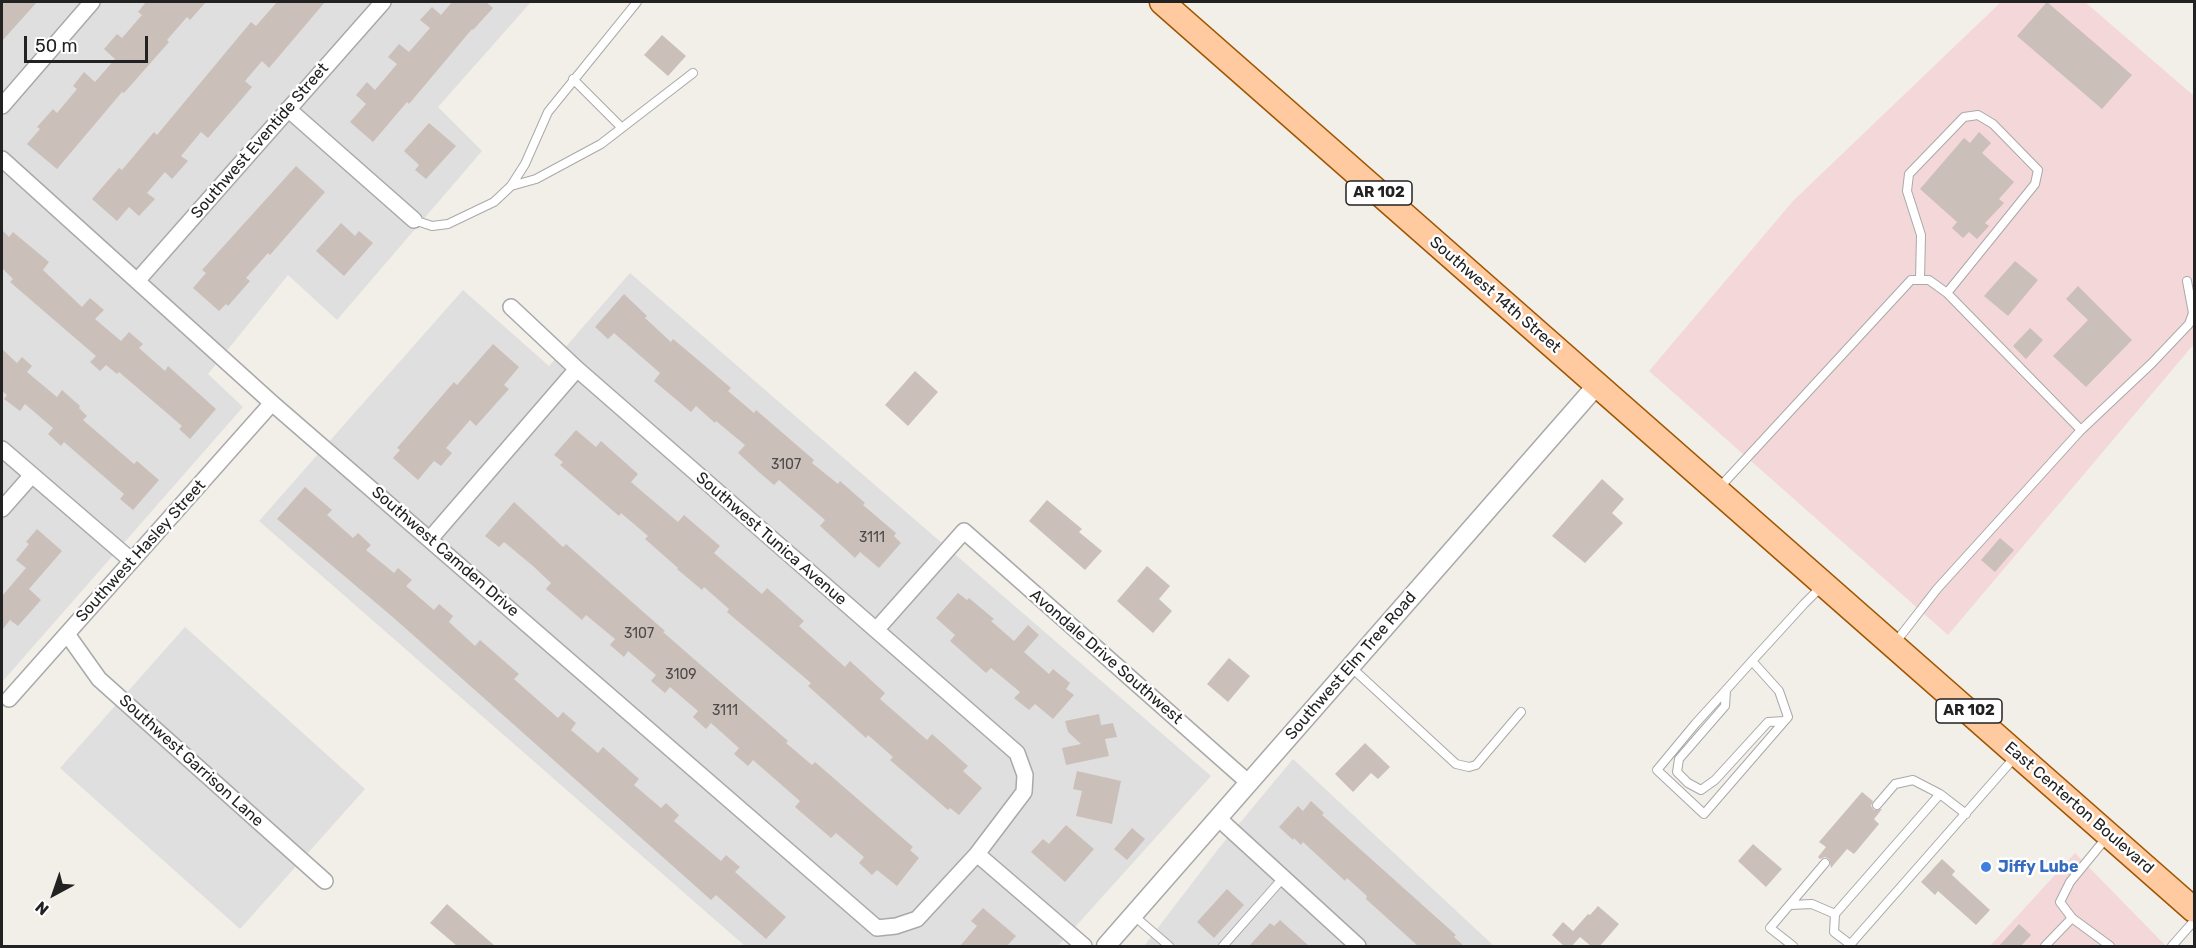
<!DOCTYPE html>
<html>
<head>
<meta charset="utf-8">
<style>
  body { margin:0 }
  #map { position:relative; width:2196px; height:948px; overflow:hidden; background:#f2eee8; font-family:Rubik,sans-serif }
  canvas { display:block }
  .frame { position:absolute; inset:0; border:3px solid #222; pointer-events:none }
  .north { position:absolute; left:24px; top:864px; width:60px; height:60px; -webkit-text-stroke:4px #fff; paint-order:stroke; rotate:220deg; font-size:16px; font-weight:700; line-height:24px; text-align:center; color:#222 }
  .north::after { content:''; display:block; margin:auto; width:21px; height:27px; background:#222; clip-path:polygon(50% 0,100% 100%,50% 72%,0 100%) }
  .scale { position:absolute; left:24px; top:36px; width:124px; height:27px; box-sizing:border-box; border:3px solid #222; border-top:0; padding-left:8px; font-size:18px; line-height:21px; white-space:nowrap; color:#222; -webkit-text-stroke:4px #fff; paint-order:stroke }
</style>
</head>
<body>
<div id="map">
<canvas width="2196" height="948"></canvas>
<div class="frame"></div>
<div class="north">N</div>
<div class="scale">50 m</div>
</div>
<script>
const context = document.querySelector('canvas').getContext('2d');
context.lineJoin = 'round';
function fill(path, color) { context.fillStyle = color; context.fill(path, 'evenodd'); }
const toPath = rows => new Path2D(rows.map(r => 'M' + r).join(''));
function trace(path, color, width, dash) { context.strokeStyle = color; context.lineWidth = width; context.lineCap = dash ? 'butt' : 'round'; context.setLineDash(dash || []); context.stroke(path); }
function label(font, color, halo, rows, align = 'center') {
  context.font = font + ' Rubik,sans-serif'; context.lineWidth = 5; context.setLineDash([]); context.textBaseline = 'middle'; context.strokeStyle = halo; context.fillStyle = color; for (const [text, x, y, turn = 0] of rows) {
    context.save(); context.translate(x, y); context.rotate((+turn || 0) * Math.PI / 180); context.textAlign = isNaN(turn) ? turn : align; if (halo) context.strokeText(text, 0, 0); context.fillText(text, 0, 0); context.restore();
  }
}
const residential = toPath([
  [2,2,531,2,438,107,482,151,337,320,288,275,208,374,243,407,2,682],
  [630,273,1211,776,1058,946,745,946,259,521,463,290,549,366],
  [185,627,365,789,240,929,60,768],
  [1293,759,1494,946,1144,946,1219,848]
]);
const commercial = toPath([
  [2001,2,2085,2,2194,96,2194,344,1948,635,1649,371,1793,201],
  [2075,853,2160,940,2166,946,1990,946]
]);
const building = toPath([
  [2,2,37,2,2,41],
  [146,2,206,2,190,20,187,17,167,40,169,42,124,93,122,92,57,169,27,144,40,129,37,127,53,109,57,113,77,89,73,86,84,72,95,82,115,59,104,49,117,34,122,38,142,15,138,12],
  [277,2,325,2,269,68,262,61,245,81,252,87,208,138,201,132,181,156,188,161,172,179,165,172,147,193,155,199,139,216,129,207,117,221,92,199,119,168,122,170,154,132,157,135,251,22,256,26],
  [452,2,486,2,493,8,473,30,472,29,409,104,407,102,373,142,350,122,366,104,356,95,367,82,375,90,397,64,388,57,399,44,409,52,430,28,420,20,432,7,441,15],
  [2047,2,2132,75,2102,109,2017,36],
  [662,35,686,56,668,76,644,55],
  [429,123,456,146,426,179,415,170,419,165,404,151],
  [1979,132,1991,143,1982,153,2014,182,1999,199,2004,203,1985,223,1989,226,1977,239,1969,232,1963,238,1952,228,1957,222,1920,189,1964,138,1970,143],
  [296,166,325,192,270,255,268,253,246,278,250,281,228,306,226,304,219,311,193,288,206,273,202,270],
  [341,223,355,236,359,231,373,243,344,276,316,251],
  [2,230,9,237,13,232,49,262,43,270,82,307,90,298,104,310,95,319,121,341,129,332,143,344,139,348,165,371,168,366,216,409,190,439,179,429,182,426,119,372,117,374,106,365,100,371,90,362,96,356,10,282,13,279,2,268],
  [2015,261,2038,280,2008,316,1984,296],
  [2078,286,2132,340,2086,387,2053,356,2088,320,2066,299],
  [624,294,647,316,645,318,671,342,673,339,704,365,731,388,728,391,754,413,756,410,814,460,812,463,838,484,840,481,865,503,863,505,896,533,894,536,901,543,879,568,860,552,855,558,842,546,820,526,825,520,779,480,774,485,760,473,738,453,745,445,716,421,715,423,696,406,691,412,654,381,660,373,614,333,608,339,595,327],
  [2030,328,2043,340,2026,359,2013,346],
  [493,344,519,367,504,385,509,389,476,426,470,420,446,448,452,453,441,466,434,461,418,480,393,458,400,450,397,448,454,382,457,385],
  [2,349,17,363,22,357,32,366,27,372,57,397,62,390,80,406,79,408,87,416,83,420,134,464,137,461,159,480,133,510,120,499,124,494,64,442,61,446,48,434,53,428,25,404,20,411,4,399,7,395,2,391],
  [915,371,938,392,908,426,885,405],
  [576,430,596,447,601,441,638,474,631,482,678,522,684,515,720,546,714,553,762,594,767,588,804,621,799,626,845,667,850,661,885,693,880,699,927,740,932,734,968,766,963,771,982,788,959,815,950,808,948,810,890,760,893,757,868,735,866,738,808,686,811,683,727,612,729,609,704,587,702,590,677,569,678,568,645,539,648,536,621,513,619,516,560,465,563,462,554,455],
  [1602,479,1624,499,1612,513,1623,523,1585,563,1552,536],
  [305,487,332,510,327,515,353,538,358,533,371,545,366,550,394,573,398,568,412,580,406,586,434,610,439,604,453,616,449,622,475,646,480,640,519,674,514,679,558,718,563,712,576,723,571,730,598,753,603,747,639,779,634,785,661,808,666,803,679,815,674,821,721,861,726,855,740,867,735,872,786,917,766,939,716,895,711,900,395,619,277,519],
  [1047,500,1082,529,1079,532,1102,551,1085,570,1029,521],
  [514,502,563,547,566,544,665,631,663,632,788,741,786,743,812,765,815,762,913,847,910,850,919,858,897,886,877,870,872,875,859,863,864,857,836,833,831,838,795,807,800,801,753,760,748,766,734,754,739,748,711,723,706,729,693,717,698,711,670,687,665,693,651,681,656,675,628,651,624,657,610,645,615,639,586,615,582,620,546,589,551,583,533,566,504,542,499,547,485,536],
  [37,529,62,551,29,589,41,600,18,626,10,620,2,630,2,596,26,568,16,560,29,544,26,542],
  [2000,538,2014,550,1995,572,1981,560],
  [1147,566,1170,586,1159,599,1172,611,1153,633,1117,601],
  [958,593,967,600,969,598,994,619,991,621,1014,641,1028,625,1039,635,1024,652,1049,674,1053,669,1070,683,1066,689,1074,695,1053,719,1035,704,1029,710,1014,698,1020,692,991,668,986,673,950,641,955,635,936,618],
  [1229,658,1250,676,1228,702,1207,684],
  [1099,714,1101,725,1113,723,1117,737,1105,739,1109,756,1066,765,1062,748,1081,744,1068,732,1065,721],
  [1365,743,1390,767,1378,779,1371,773,1353,792,1335,774],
  [1077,771,1121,781,1112,824,1076,816,1082,791,1073,789],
  [1862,792,1873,801,1871,806,1874,810,1882,809,1874,819,1879,824,1854,854,1847,849,1831,868,1829,859,1825,857,1820,859,1818,857,1826,847,1819,842],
  [1311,801,1324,813,1322,815,1456,935,1454,937,1464,946,1418,946,1366,899,1367,896,1347,878,1345,881,1303,842,1301,845,1294,838,1293,840,1279,827,1298,806,1303,811],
  [1066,825,1094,849,1065,882,1031,852,1043,839,1049,844],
  [1132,828,1145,839,1127,860,1114,849],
  [1753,844,1782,869,1766,887,1738,861],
  [1942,859,1955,871,1952,875,1990,910,1976,925,1938,891,1935,895,1921,882],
  [1227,889,1244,905,1214,938,1197,922],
  [447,904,495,946,457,946,430,923],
  [1598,906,1619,924,1600,946,1591,946,1580,937,1572,946,1564,946,1552,935,1563,922,1573,931,1588,914,1590,915],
  [983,908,1016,936,1007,946,960,946,977,926,971,921],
  [1280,920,1309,946,1249,946,1270,923,1274,926],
  [2019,924,2031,935,2021,946,1999,946]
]);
const service = toPath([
  [573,79,622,128],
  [511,186,536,179,601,144,693,73],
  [414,220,432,226,448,224,494,202,511,186,525,164,548,112,637,2],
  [1920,280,1921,235,1907,191,1909,174,1964,117,1978,115,1993,124,2038,170,2035,184,1947,293],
  [1719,488,1911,280,1929,280,1947,293,2081,430],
  [1895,643,1937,589,2081,430,2152,363,2189,324,2193,313,2187,281],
  [1752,661,1779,691,1788,717,1704,814,1657,770,1696,723,1726,690,1752,661,1804,604,1822,586],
  [1352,668,1456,764,1469,767,1476,765,1521,712],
  [1726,690,1725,706,1679,759,1677,772,1688,783,1701,790,1715,780,1768,722,1784,721],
  [1877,805,1895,784,1913,780,1940,794],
  [1790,905,1812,904,1835,914],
  [1133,915,1169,946],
  [2072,918,2110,946],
  [1851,945,1834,932,1835,914,1940,794,1966,814],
  [1223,946,1283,878],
  [1793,946,1770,928,1825,863],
  [1849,946,2015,757],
  [2045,946,2072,918,2060,902,2070,882,2107,837],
  [2172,946,2194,921]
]);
const minor = toPath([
  [2,106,92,2],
  [288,109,414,220],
  [2,159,272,403,877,928,896,926,917,919,977,854,1024,792,1025,775,1017,753,577,369,511,307],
  [137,281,383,2],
  [2,449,132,561],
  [2,509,32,475],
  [430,539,577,369],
  [876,630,964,531,1249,783],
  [67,634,99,679,325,881],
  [9,699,272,403],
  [1218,818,1358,946],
  [977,854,1084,946]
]);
const tertiary = toPath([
  [1106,946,1597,385]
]);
const primary = toPath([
  [1162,2,2194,910]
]);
const markers = [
  [1986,867,6,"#3f7fe0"]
];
const numberNames = [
  ["3107",786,465],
  ["3111",872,538],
  ["3107",639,634],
  ["3109",681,675],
  ["3111",725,711]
];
const shields = [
  [1379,193,66],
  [1969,711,66]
];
const shieldNames = [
  ["AR 102",1379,193],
  ["AR 102",1969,711]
];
const streetNames = [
  ["Southwest Eventide Street",260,141,-49],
  ["Southwest 14th Street",1495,295,41],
  ["Southwest Tunica Avenue",771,539,41],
  ["Southwest Hasley Street",141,551,-48],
  ["Southwest Camden Drive",445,552,41],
  ["Avondale Drive Southwest",1106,657,41],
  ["Southwest Elm Tree Road",1351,666,-49],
  ["Southwest Garrison Lane",191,761,42],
  ["East Centerton Boulevard",2079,808,41]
];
const shopNames = [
  ["Jiffy Lube",1998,867]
];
fill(residential, '#e0dfdf');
fill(commercial, '#f4d7d9');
fill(building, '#cbbfba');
trace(service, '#a9a9a9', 10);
trace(minor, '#a9a9a9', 18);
trace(tertiary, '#a9a9a9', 21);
trace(primary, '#9f5600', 27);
trace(service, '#fff', 8);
trace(minor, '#fff', 15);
trace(tertiary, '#fff', 18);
trace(primary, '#ffcaa0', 24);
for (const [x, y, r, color] of markers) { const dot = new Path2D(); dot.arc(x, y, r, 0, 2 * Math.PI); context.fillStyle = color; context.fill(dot); trace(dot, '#fff', 2); }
label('14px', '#4c4948', null, numberNames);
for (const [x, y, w] of shields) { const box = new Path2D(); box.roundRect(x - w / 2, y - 12, w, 24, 4.5); context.fillStyle = '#fff'; context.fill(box); trace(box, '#222', 1.5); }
label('bold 15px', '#222', null, shieldNames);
label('16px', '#222', '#fff', streetNames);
label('bold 16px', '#366cbe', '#fff', shopNames, 'left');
</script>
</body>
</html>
